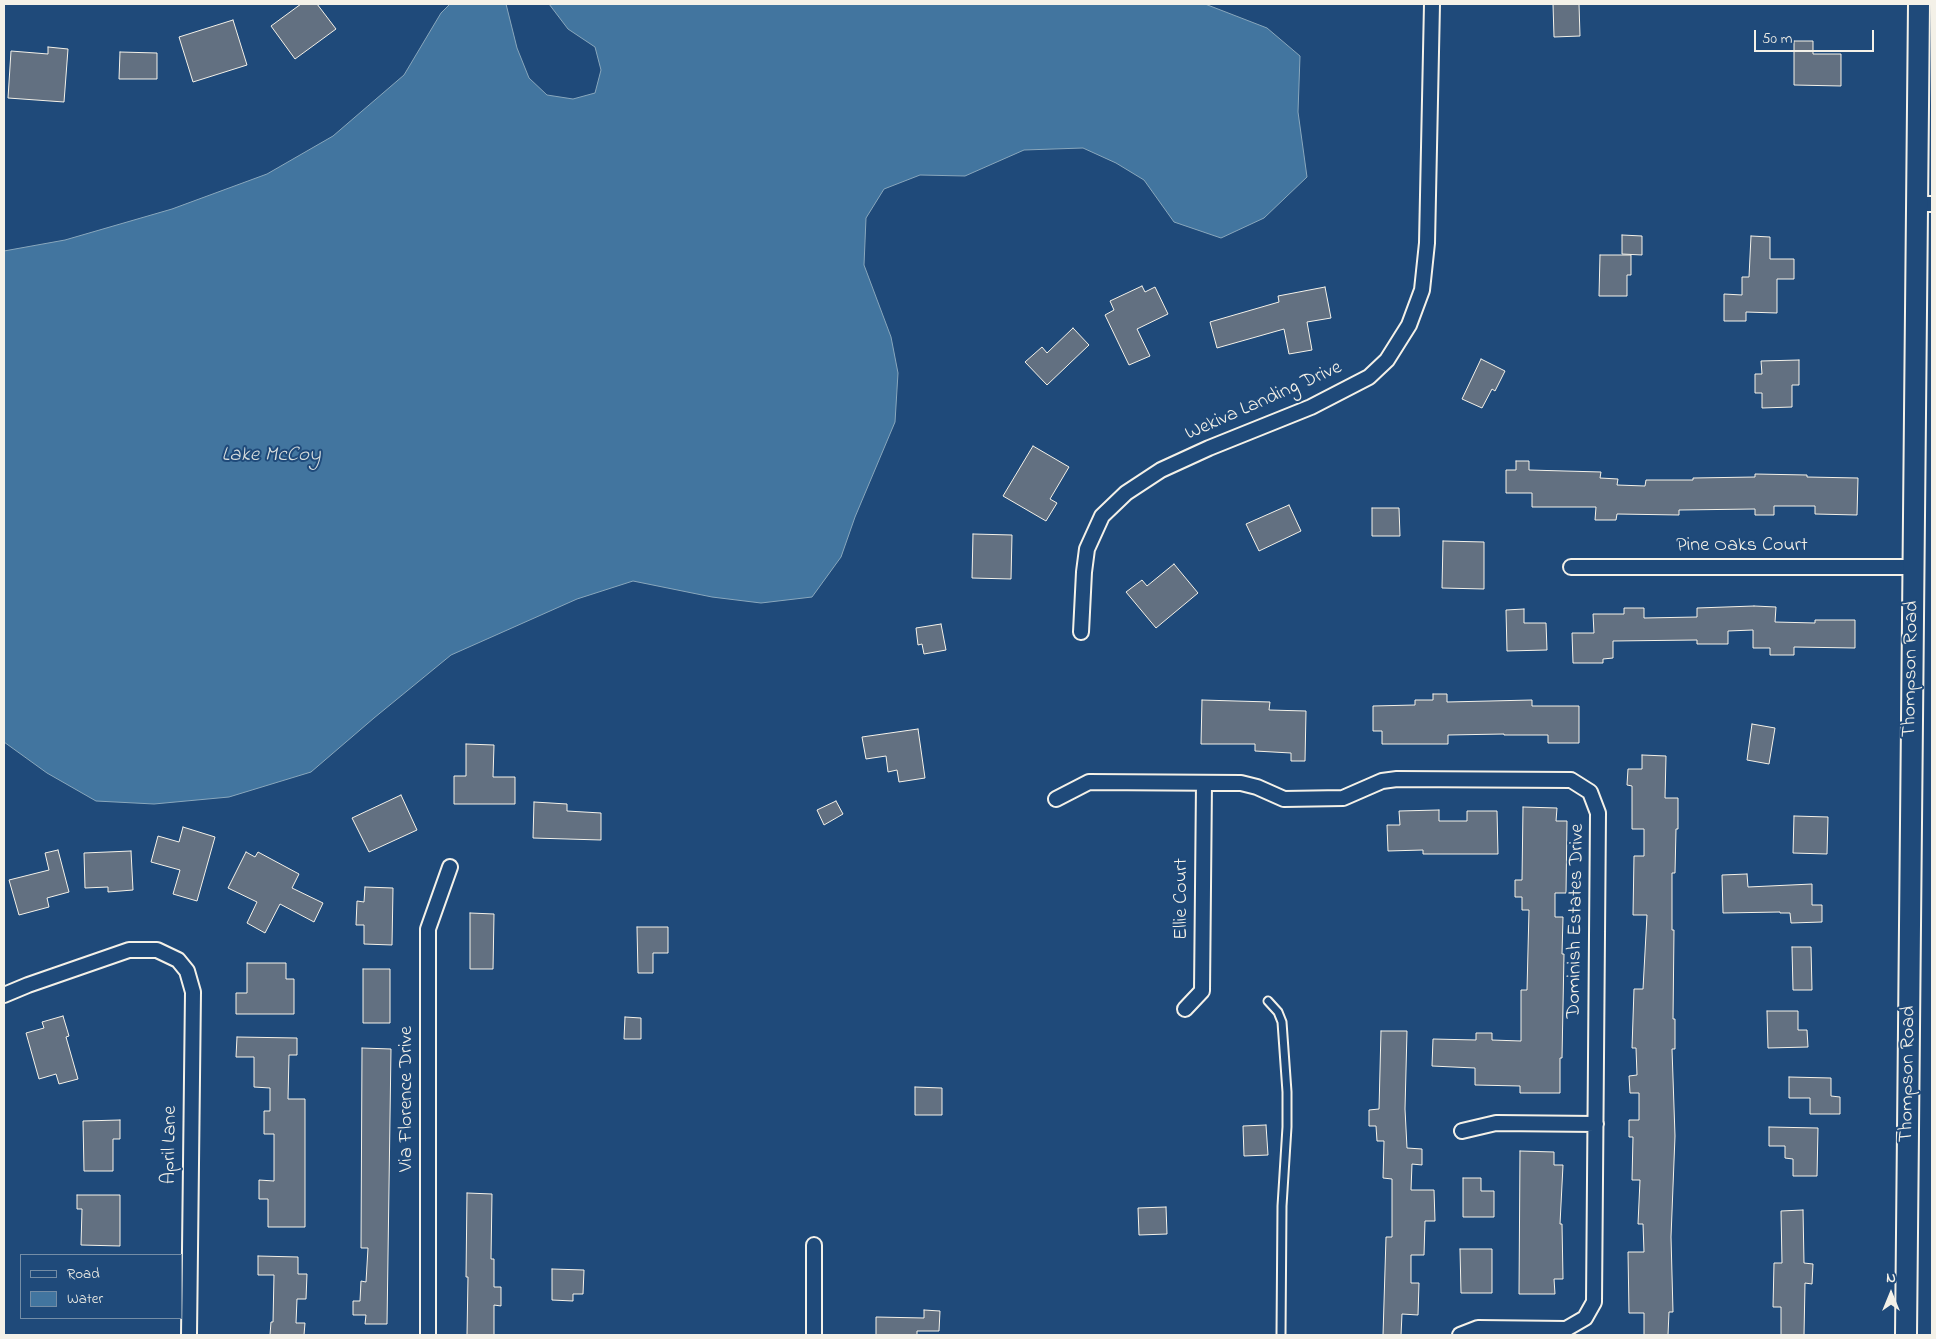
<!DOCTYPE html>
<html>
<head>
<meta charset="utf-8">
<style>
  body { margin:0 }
  #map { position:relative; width:1936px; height:1339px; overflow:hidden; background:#1f4a7a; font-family:"Indie Flower",sans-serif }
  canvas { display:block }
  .frame { position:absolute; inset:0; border:5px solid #f4f1e8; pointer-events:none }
  .legend { position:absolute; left:20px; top:1254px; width:162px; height:65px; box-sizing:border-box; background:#1f4a7a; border:1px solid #748da6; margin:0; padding:6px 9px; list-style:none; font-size:15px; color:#f4f1e8 }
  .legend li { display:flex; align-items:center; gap:10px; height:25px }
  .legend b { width:25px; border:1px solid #748da6 }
  .north { position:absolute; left:1866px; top:1269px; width:50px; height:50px; -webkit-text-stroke:4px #1f4a7a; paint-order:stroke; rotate:0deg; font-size:14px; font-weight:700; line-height:20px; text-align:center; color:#f4f1e8 }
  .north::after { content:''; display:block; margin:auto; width:18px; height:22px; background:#f4f1e8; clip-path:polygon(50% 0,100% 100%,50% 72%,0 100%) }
  .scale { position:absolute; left:1754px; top:30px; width:120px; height:22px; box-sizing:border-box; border:2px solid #f4f1e8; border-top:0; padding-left:6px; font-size:15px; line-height:18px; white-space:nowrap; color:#f4f1e8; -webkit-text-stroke:4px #1f4a7a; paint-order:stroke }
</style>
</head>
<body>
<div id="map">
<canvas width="1936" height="1339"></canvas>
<div class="frame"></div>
<ul class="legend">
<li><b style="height:6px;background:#1f4a7a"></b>Road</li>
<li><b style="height:14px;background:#42759f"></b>Water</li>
</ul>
<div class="north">N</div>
<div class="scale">50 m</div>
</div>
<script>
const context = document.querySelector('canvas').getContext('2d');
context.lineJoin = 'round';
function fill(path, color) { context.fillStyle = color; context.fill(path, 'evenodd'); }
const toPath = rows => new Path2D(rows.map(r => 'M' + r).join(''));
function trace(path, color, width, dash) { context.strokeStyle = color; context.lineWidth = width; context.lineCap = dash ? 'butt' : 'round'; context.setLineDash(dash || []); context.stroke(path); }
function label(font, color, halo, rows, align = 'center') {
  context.font = font + ' "Indie Flower",sans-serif'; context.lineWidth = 4; context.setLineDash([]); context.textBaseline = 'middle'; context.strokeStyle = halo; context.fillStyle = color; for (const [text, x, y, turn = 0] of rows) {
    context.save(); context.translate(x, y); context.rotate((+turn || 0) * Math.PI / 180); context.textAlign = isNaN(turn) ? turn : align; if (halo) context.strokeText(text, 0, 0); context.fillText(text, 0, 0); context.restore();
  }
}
const water = toPath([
  [450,4,506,4,517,48,529,78,547,95,573,99,595,93,601,70,595,47,568,29,549,4,1205,4,1267,28,1300,56,1298,112,1307,177,1264,218,1221,238,1174,222,1144,180,1116,163,1083,148,1024,150,965,176,920,175,884,189,866,218,864,265,891,337,898,373,895,422,855,517,841,557,812,597,761,603,712,597,633,581,577,599,451,655,374,718,311,772,229,797,154,804,96,801,47,773,4,742,4,251,65,240,172,209,267,174,333,136,404,75,441,13,450,4]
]);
const building = toPath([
  [301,4,317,4,336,29,295,59,271,26,301,4],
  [1553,4,1579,4,1580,36,1554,37,1553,4],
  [233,20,247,65,193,82,179,37,233,20],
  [1794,41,1813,41,1813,54,1841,54,1841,86,1794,85,1794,41],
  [48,47,68,49,64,102,8,98,11,51,48,54,48,47],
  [120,52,157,53,157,79,119,79,120,52],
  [1622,235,1642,236,1642,255,1622,254,1622,235],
  [1751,236,1770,237,1770,259,1794,259,1794,279,1777,279,1777,313,1746,312,1746,321,1724,321,1724,294,1742,295,1742,277,1749,277,1751,236],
  [1600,255,1631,255,1631,275,1627,275,1627,296,1599,296,1600,255],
  [1142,286,1145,292,1155,287,1168,314,1137,329,1150,356,1129,365,1105,315,1114,310,1110,301,1142,286],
  [1325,287,1331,318,1307,322,1312,350,1289,354,1284,329,1217,348,1210,322,1279,302,1278,296,1325,287],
  [1073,328,1089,345,1047,385,1025,362,1042,347,1047,353,1073,328],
  [1481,359,1505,371,1495,391,1492,389,1482,408,1462,399,1481,359],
  [1799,360,1799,385,1792,385,1792,407,1762,408,1762,393,1755,393,1755,374,1762,374,1761,361,1799,360],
  [1033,446,1069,467,1050,499,1057,503,1046,521,1003,496,1033,446],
  [1516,461,1529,461,1529,470,1601,472,1600,478,1618,479,1617,485,1645,486,1646,480,1693,480,1693,478,1755,477,1755,474,1807,475,1807,477,1858,478,1857,515,1815,514,1815,506,1774,506,1774,515,1755,515,1755,509,1679,510,1679,515,1617,514,1616,520,1595,520,1596,507,1532,507,1532,493,1506,493,1506,470,1516,470,1516,461],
  [1289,505,1301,531,1259,551,1246,524,1289,505],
  [1372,508,1399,508,1400,536,1372,536,1372,508],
  [973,534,1012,535,1011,579,972,578,973,534],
  [1443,541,1484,542,1484,589,1442,588,1443,541],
  [1174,564,1198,593,1156,628,1126,592,1142,580,1147,586,1174,564],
  [1754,606,1776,607,1775,622,1815,623,1815,620,1855,620,1855,648,1794,647,1794,655,1770,655,1770,648,1753,648,1753,630,1728,631,1728,644,1697,644,1697,640,1613,641,1613,658,1603,659,1603,663,1573,663,1572,633,1594,633,1593,614,1624,614,1624,608,1644,608,1644,618,1697,617,1697,608,1754,606],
  [1524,609,1524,623,1546,623,1547,650,1507,651,1506,610,1524,609],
  [941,624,946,650,924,654,922,644,918,645,916,628,941,624],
  [1433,694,1447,694,1447,702,1532,700,1532,706,1579,706,1579,743,1548,743,1548,735,1504,735,1504,734,1448,735,1448,744,1382,744,1382,731,1373,731,1373,706,1415,705,1415,700,1433,700,1433,694],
  [1202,700,1270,702,1269,710,1306,711,1305,761,1291,761,1291,753,1255,751,1255,744,1201,744,1202,700],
  [1752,724,1775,728,1769,764,1747,760,1752,724],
  [918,729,925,778,899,782,897,770,888,772,886,756,866,759,862,737,918,729],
  [466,744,494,745,493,777,515,777,515,804,454,804,454,776,466,776,466,744],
  [1642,755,1666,756,1665,798,1678,798,1678,829,1676,829,1675,873,1672,873,1672,930,1674,930,1673,1019,1675,1019,1675,1049,1672,1049,1675,1136,1671,1237,1673,1312,1669,1312,1668,1335,1644,1335,1644,1313,1629,1313,1628,1252,1644,1252,1643,1224,1638,1224,1640,1180,1632,1180,1633,1137,1629,1137,1629,1120,1639,1120,1639,1093,1630,1093,1629,1076,1637,1075,1636,1048,1632,1048,1634,989,1643,989,1647,915,1633,915,1634,856,1644,856,1644,829,1632,829,1632,786,1627,785,1628,769,1642,769,1642,755],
  [401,795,417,830,369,852,352,818,401,795],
  [836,801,843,814,824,825,817,810,836,801],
  [534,802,567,804,567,811,601,813,601,840,533,838,534,802],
  [1523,807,1557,808,1556,821,1567,821,1566,893,1555,893,1555,917,1563,917,1562,954,1564,954,1562,1058,1560,1058,1560,1093,1520,1093,1520,1086,1475,1085,1475,1068,1432,1066,1433,1039,1476,1040,1476,1033,1492,1033,1492,1040,1521,1041,1521,990,1527,990,1529,910,1522,910,1522,897,1515,897,1515,880,1522,880,1523,807],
  [1439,810,1439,821,1467,821,1467,811,1497,811,1498,854,1423,854,1423,850,1388,851,1387,825,1400,825,1399,811,1439,810],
  [1794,816,1828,817,1827,854,1793,853,1794,816],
  [183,827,215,837,197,901,173,894,180,870,151,862,158,836,179,842,183,827],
  [58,850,69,892,47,898,49,907,19,915,9,880,49,870,45,853,58,850],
  [131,851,133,890,108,892,108,887,85,888,84,853,131,851],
  [246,852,255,857,258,852,299,874,292,888,323,903,314,922,280,904,265,933,247,923,257,902,228,888,246,852],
  [1747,874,1748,887,1812,884,1812,905,1822,905,1822,922,1791,923,1790,913,1780,913,1780,912,1723,913,1722,875,1747,874],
  [365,887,393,888,392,945,364,944,364,925,356,925,357,901,364,902,365,887],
  [470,913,494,914,493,969,470,969,470,913],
  [637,927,668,927,668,953,653,953,653,973,638,973,637,927],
  [1792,947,1811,947,1812,990,1793,990,1792,947],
  [247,963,286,963,286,979,294,979,294,1014,236,1014,236,993,247,993,247,963],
  [363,969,390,969,390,1023,363,1023,363,969],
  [1767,1011,1798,1011,1798,1030,1807,1030,1808,1047,1768,1048,1767,1011],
  [63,1016,69,1036,66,1037,78,1079,59,1084,56,1074,39,1079,26,1033,44,1028,42,1022,63,1016],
  [625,1017,641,1018,641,1039,624,1039,625,1017],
  [1381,1031,1407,1031,1405,1109,1407,1148,1422,1149,1422,1165,1412,1164,1411,1190,1434,1190,1435,1221,1425,1221,1424,1255,1411,1255,1411,1283,1419,1283,1418,1315,1402,1314,1401,1335,1383,1335,1386,1237,1392,1237,1392,1179,1383,1178,1384,1141,1377,1141,1376,1126,1369,1126,1369,1110,1379,1109,1381,1031],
  [237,1037,297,1038,297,1055,289,1055,288,1099,305,1099,305,1227,268,1227,268,1199,259,1199,259,1180,274,1181,274,1134,264,1134,264,1111,270,1111,270,1088,254,1087,254,1057,236,1057,237,1037],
  [362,1048,391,1049,387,1324,365,1324,366,1315,353,1315,353,1301,360,1301,361,1281,366,1282,368,1248,361,1248,362,1048],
  [1789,1077,1831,1078,1831,1096,1840,1097,1840,1114,1810,1114,1810,1098,1789,1098,1789,1077],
  [915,1087,942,1088,942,1115,915,1115,915,1087],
  [120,1120,120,1139,113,1139,113,1171,84,1171,83,1121,120,1120],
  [1266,1125,1268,1155,1244,1156,1243,1126,1266,1125],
  [1769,1127,1818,1128,1817,1176,1793,1176,1793,1159,1785,1158,1785,1146,1769,1146,1769,1127],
  [1520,1151,1554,1152,1554,1165,1563,1165,1560,1224,1562,1224,1563,1279,1554,1279,1555,1294,1519,1294,1520,1151],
  [1463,1178,1481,1178,1481,1191,1494,1191,1494,1217,1463,1217,1463,1178],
  [467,1193,492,1194,491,1259,494,1259,494,1287,501,1287,501,1306,494,1305,494,1335,467,1335,468,1277,466,1277,467,1193],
  [77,1195,120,1195,120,1246,81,1245,82,1209,77,1209,77,1195],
  [1166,1207,1167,1234,1139,1235,1138,1208,1166,1207],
  [1803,1210,1804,1263,1813,1264,1812,1284,1805,1283,1804,1335,1781,1335,1781,1307,1773,1307,1774,1263,1782,1263,1781,1211,1803,1210],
  [1460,1249,1492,1249,1492,1293,1461,1293,1460,1249],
  [258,1256,298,1257,298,1274,307,1274,306,1299,297,1299,296,1323,305,1323,304,1335,270,1335,271,1322,273,1322,274,1275,258,1275,258,1256],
  [552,1269,584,1270,583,1294,573,1294,573,1301,552,1300,552,1269],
  [924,1310,940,1311,939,1331,917,1331,917,1335,876,1335,876,1317,924,1318,924,1310]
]);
const lane = toPath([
  [1268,1001,1278,1012,1282,1022,1287,1092,1287,1127,1282,1206,1281,1335]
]);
const street = toPath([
  [1917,204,1932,204],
  [1571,567,1913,567],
  [1081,632,1084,572,1087,549,1102,516,1126,493,1161,470,1209,448,1311,407,1369,377,1387,360,1409,325,1422,290,1427,243,1432,4],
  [1056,799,1089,782,1241,783,1257,787,1284,799,1343,798,1382,781,1397,779,1571,780,1590,792,1598,813,1594,1302,1585,1318,1566,1329,1478,1328,1460,1335],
  [4,995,28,985,129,950,157,950,178,960,187,971,193,992,189,1335],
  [1185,1009,1202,991,1204,783],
  [1462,1131,1496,1123,1596,1124],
  [814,1245,814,1335],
  [428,1335,428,929,450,867]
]);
const secondary = toPath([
  [1906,1335,1919,4]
]);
const streetNames = [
  ["Wekiva Landing Drive",1264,402,-24],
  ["Pine Oaks Court",1742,547],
  ["Thompson Road",1912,669,-89],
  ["Ellie Court",1183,899,-90],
  ["Dominish Estates Drive",1577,921,-89],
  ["Thompson Road",1909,1074,-89],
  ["Via Florence Drive",408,1099,-90],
  ["April Lane",171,1145,-89]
];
const waterNames = [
  ["Lake McCoy",271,457]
];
fill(water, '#42759f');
trace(water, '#89a7bc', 1);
fill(building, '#627081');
trace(building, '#f4f1e8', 1);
trace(lane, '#f4f1e8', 11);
trace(street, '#f4f1e8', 18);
trace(secondary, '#f4f1e8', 24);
trace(lane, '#1f4a7a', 7);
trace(street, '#1f4a7a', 14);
trace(secondary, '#1f4a7a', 20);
label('20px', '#f4f1e8', '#1f4a7a', streetNames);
label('italic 21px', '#d9dedd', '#1f4a7a', waterNames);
</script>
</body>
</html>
